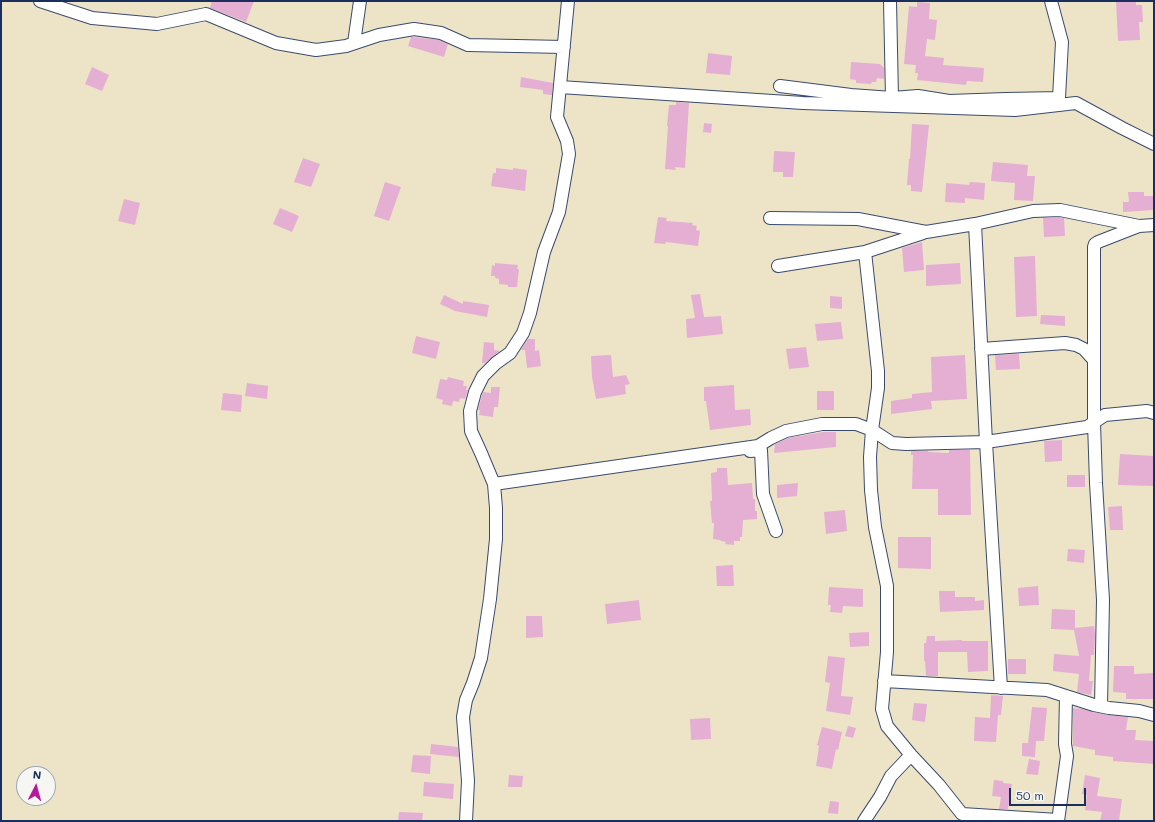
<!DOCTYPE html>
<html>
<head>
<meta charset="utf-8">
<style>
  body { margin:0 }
  #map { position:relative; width:1155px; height:822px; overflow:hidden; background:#ede4c7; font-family:Mali,sans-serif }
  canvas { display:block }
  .frame { position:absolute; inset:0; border:2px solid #1b2f5e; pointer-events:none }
  .north { position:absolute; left:16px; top:766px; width:40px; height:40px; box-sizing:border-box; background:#f6f6f2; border:1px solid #9ea6b7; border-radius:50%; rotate:6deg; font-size:11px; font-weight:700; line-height:16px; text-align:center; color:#1b2f5e }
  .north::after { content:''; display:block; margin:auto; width:14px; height:18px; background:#b5179e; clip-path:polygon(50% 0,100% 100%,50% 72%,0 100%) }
  .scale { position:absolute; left:1009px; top:788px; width:77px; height:18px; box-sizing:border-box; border:2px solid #1b2f5e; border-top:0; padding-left:5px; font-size:12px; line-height:14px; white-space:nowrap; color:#1b2f5e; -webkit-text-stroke:3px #f6f6f2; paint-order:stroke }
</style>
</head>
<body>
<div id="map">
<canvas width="1155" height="822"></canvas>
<div class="frame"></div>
<div class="north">N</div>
<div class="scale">50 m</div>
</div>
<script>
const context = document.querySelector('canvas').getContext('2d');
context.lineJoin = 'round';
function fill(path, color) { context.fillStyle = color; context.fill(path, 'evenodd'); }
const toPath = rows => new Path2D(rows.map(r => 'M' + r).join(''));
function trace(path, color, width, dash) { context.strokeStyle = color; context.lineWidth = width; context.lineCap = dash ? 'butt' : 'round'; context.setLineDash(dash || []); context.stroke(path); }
const building = toPath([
  [212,1,254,1,246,22,210,8],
  [1116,1,1136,1,1136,5,1142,5,1143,22,1139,22,1140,40,1118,41],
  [917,2,930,3,929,19,937,20,935,40,927,39,925,56,944,58,943,65,984,68,983,82,967,81,966,85,917,80,918,73,915,73,916,65,904,64,909,6,917,7],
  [411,37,414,37,439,40,448,44,444,57,408,46],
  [708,53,732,56,730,75,706,73],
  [851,62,880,64,884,68,884,79,877,78,876,82,872,82,871,84,856,83,856,80,850,79],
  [92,67,109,75,102,91,85,84],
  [521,77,553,83,552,95,543,94,543,90,520,87],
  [676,102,689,103,685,168,675,167,676,170,665,169,668,126,667,126,669,105,676,105],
  [704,123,712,124,711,133,703,132],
  [912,124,929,125,922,192,911,191,911,185,907,185,909,159,910,159],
  [774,151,795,152,793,177,783,177,783,172,773,172],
  [303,158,320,164,311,187,294,182],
  [993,162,1028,165,1027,176,1035,176,1033,201,1014,200,1015,183,991,181],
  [496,168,513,170,513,168,527,170,525,191,491,186,493,173,496,173],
  [385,182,401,187,389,221,374,216],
  [970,182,985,183,984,200,965,198,965,203,945,202,946,183,969,185],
  [1128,192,1144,192,1144,196,1154,196,1154,210,1123,212,1123,202,1129,202],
  [124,199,140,203,135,225,118,221],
  [280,208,299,216,292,232,273,224],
  [658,217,667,218,666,221,693,223,692,225,697,226,696,230,700,231,698,246,666,242,665,244,654,243],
  [1043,218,1064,218,1065,236,1044,237],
  [922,242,924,270,904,272,902,248],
  [1035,256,1037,316,1016,317,1014,257],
  [495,263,518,265,517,269,519,269,517,287,508,287,508,285,499,284,499,279,495,278,495,276,491,276,492,265,495,266],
  [960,263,961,284,926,286,926,265],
  [700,294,704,317,721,316,723,334,687,338,686,319,695,318,691,295],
  [444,295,463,304,463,301,489,305,487,317,455,311,440,304],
  [830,296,842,297,842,309,830,308],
  [1041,315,1065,316,1065,326,1040,324],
  [841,322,843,339,817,341,815,324],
  [416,336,440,342,436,359,412,353],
  [528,339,535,339,535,351,539,350,541,366,527,368,525,350,521,350],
  [484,342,494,343,494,350,500,351,485,363,482,363],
  [806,347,809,367,789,369,786,349],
  [1019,354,1020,369,996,370,995,355],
  [611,355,613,377,626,375,630,384,625,385,626,394,596,399,592,377,591,356],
  [965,355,967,399,931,401,932,409,891,414,891,401,912,398,912,394,932,392,931,357],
  [448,377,464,381,463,386,467,386,466,390,468,390,465,399,460,398,459,402,453,401,452,406,442,404,443,400,436,398,440,379,447,380],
  [247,383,268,386,267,399,245,396],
  [734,385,735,410,750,409,751,425,710,430,706,401,704,401,704,387],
  [491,387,500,387,498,407,494,407,493,417,479,415,480,410,478,410,482,395,483,392,491,393],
  [817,391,834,391,834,410,817,410],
  [223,393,242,395,241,412,221,410],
  [823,432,836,432,836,447,774,453,775,444,788,438],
  [1062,440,1062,461,1045,462,1044,441],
  [949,450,970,450,971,515,938,515,938,489,912,489,913,455,911,455,911,451,928,451,928,452,949,453],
  [1120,454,1154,456,1154,486,1118,485],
  [717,468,727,468,728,485,752,483,753,499,755,499,755,511,757,511,757,519,743,520,742,537,740,537,740,541,734,541,734,545,725,544,726,542,721,541,720,540,713,539,714,523,712,523,710,501,712,501,711,473,717,472],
  [1067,475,1085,475,1085,487,1067,487],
  [798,483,797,496,777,498,777,485],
  [1122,506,1123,530,1110,530,1108,507],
  [845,510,847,531,826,534,824,512],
  [898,537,931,537,931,569,898,568],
  [1068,549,1085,550,1084,563,1067,561],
  [733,565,734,586,717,586,716,566],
  [1038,586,1039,605,1019,606,1018,588],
  [829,587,863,589,863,607,843,606,842,613,830,612,831,605,828,605],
  [939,591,955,591,955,597,975,597,975,601,984,600,984,610,940,612],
  [639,600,641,620,607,624,605,604],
  [1052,609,1075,610,1075,628,1094,626,1095,634,1094,655,1091,655,1089,681,1093,681,1091,695,1077,692,1079,674,1053,671,1054,654,1079,656,1074,630,1051,629],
  [526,616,542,616,543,637,526,638],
  [869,632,869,646,850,647,849,633],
  [927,636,935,636,935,641,962,640,962,641,988,641,988,671,968,672,967,652,938,652,938,676,926,676,925,661,924,661,924,643,926,643],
  [828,656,845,658,841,696,853,697,850,715,826,711,830,683,825,682],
  [1008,659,1026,659,1026,674,1008,674],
  [1114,666,1134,666,1134,674,1154,673,1154,699,1126,699,1126,693,1113,692],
  [991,695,1003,696,1001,715,998,715,996,742,974,741,975,717,990,718],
  [914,703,927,704,925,722,912,720],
  [1032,707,1047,708,1044,741,1036,741,1035,757,1022,756,1022,743,1028,743],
  [1073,708,1083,709,1108,715,1128,717,1126,730,1136,730,1135,740,1154,741,1154,764,1113,761,1113,757,1095,755,1095,750,1073,746],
  [710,718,711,739,691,740,690,719],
  [848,726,856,728,853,738,845,736],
  [822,727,842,732,838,750,836,749,832,769,816,766,819,746,817,745],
  [431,744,458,747,459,757,430,754],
  [413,755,431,756,430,774,411,772],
  [1029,759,1040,761,1038,775,1026,774],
  [509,775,523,776,522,787,508,787],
  [1085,775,1100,778,1097,796,1122,799,1119,821,1100,821,1102,812,1085,810,1087,795,1082,794],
  [994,780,1003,781,1003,783,1012,784,1008,809,999,809,1001,797,992,796],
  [424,782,454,784,453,799,423,796],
  [830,801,839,802,838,814,828,813],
  [399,812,423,813,422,821,398,821]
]);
const minor = toPath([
  [40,1,92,18,157,24,206,14,276,43,316,50,346,46,379,35,414,29,441,33,468,45,564,47],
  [890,1,892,98],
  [354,43,360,1],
  [780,86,851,95,892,98,918,96,900,99,900,106],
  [560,87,803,103,1015,110,1076,103,1122,128,1154,144],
  [918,96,949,101,1006,99,1059,98,1062,42,1051,1],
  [770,218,858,219,926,232,975,224,1033,211,1060,210,1139,226,1154,225],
  [975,224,986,442,1001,688],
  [865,252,878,371,878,388,872,430,870,457,871,490,875,527,887,586,887,652,882,709,887,726,911,755,939,785,962,814,1058,820],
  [778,266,865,252,923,233],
  [981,349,1065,343,1076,345,1084,349,1093,359],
  [750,451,761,450,763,494,776,531],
  [494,484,758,446,771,438,786,431,822,424,856,424,872,430,892,443,906,444,986,442,1087,427,1105,415,1147,411,1154,413],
  [884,681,1047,690,1094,705,1109,708,1139,711,1154,715],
  [1101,706,1103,600,1096,483,1094,423,1094,247,1095,244,1098,242,1139,226],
  [466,821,468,781,463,717,466,700,473,683,481,658,490,599,496,539,496,508,494,484,481,453,471,431,470,411,475,392,483,376,496,363,510,353,523,333,530,313,544,252,559,212,569,154,567,141,557,117,568,1],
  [864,821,880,797,891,776,911,755],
  [1058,821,1067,756,1065,744,1066,696]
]);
fill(building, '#e4afd3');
trace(minor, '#3a4a6e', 14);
trace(minor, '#fff', 12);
</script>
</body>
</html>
